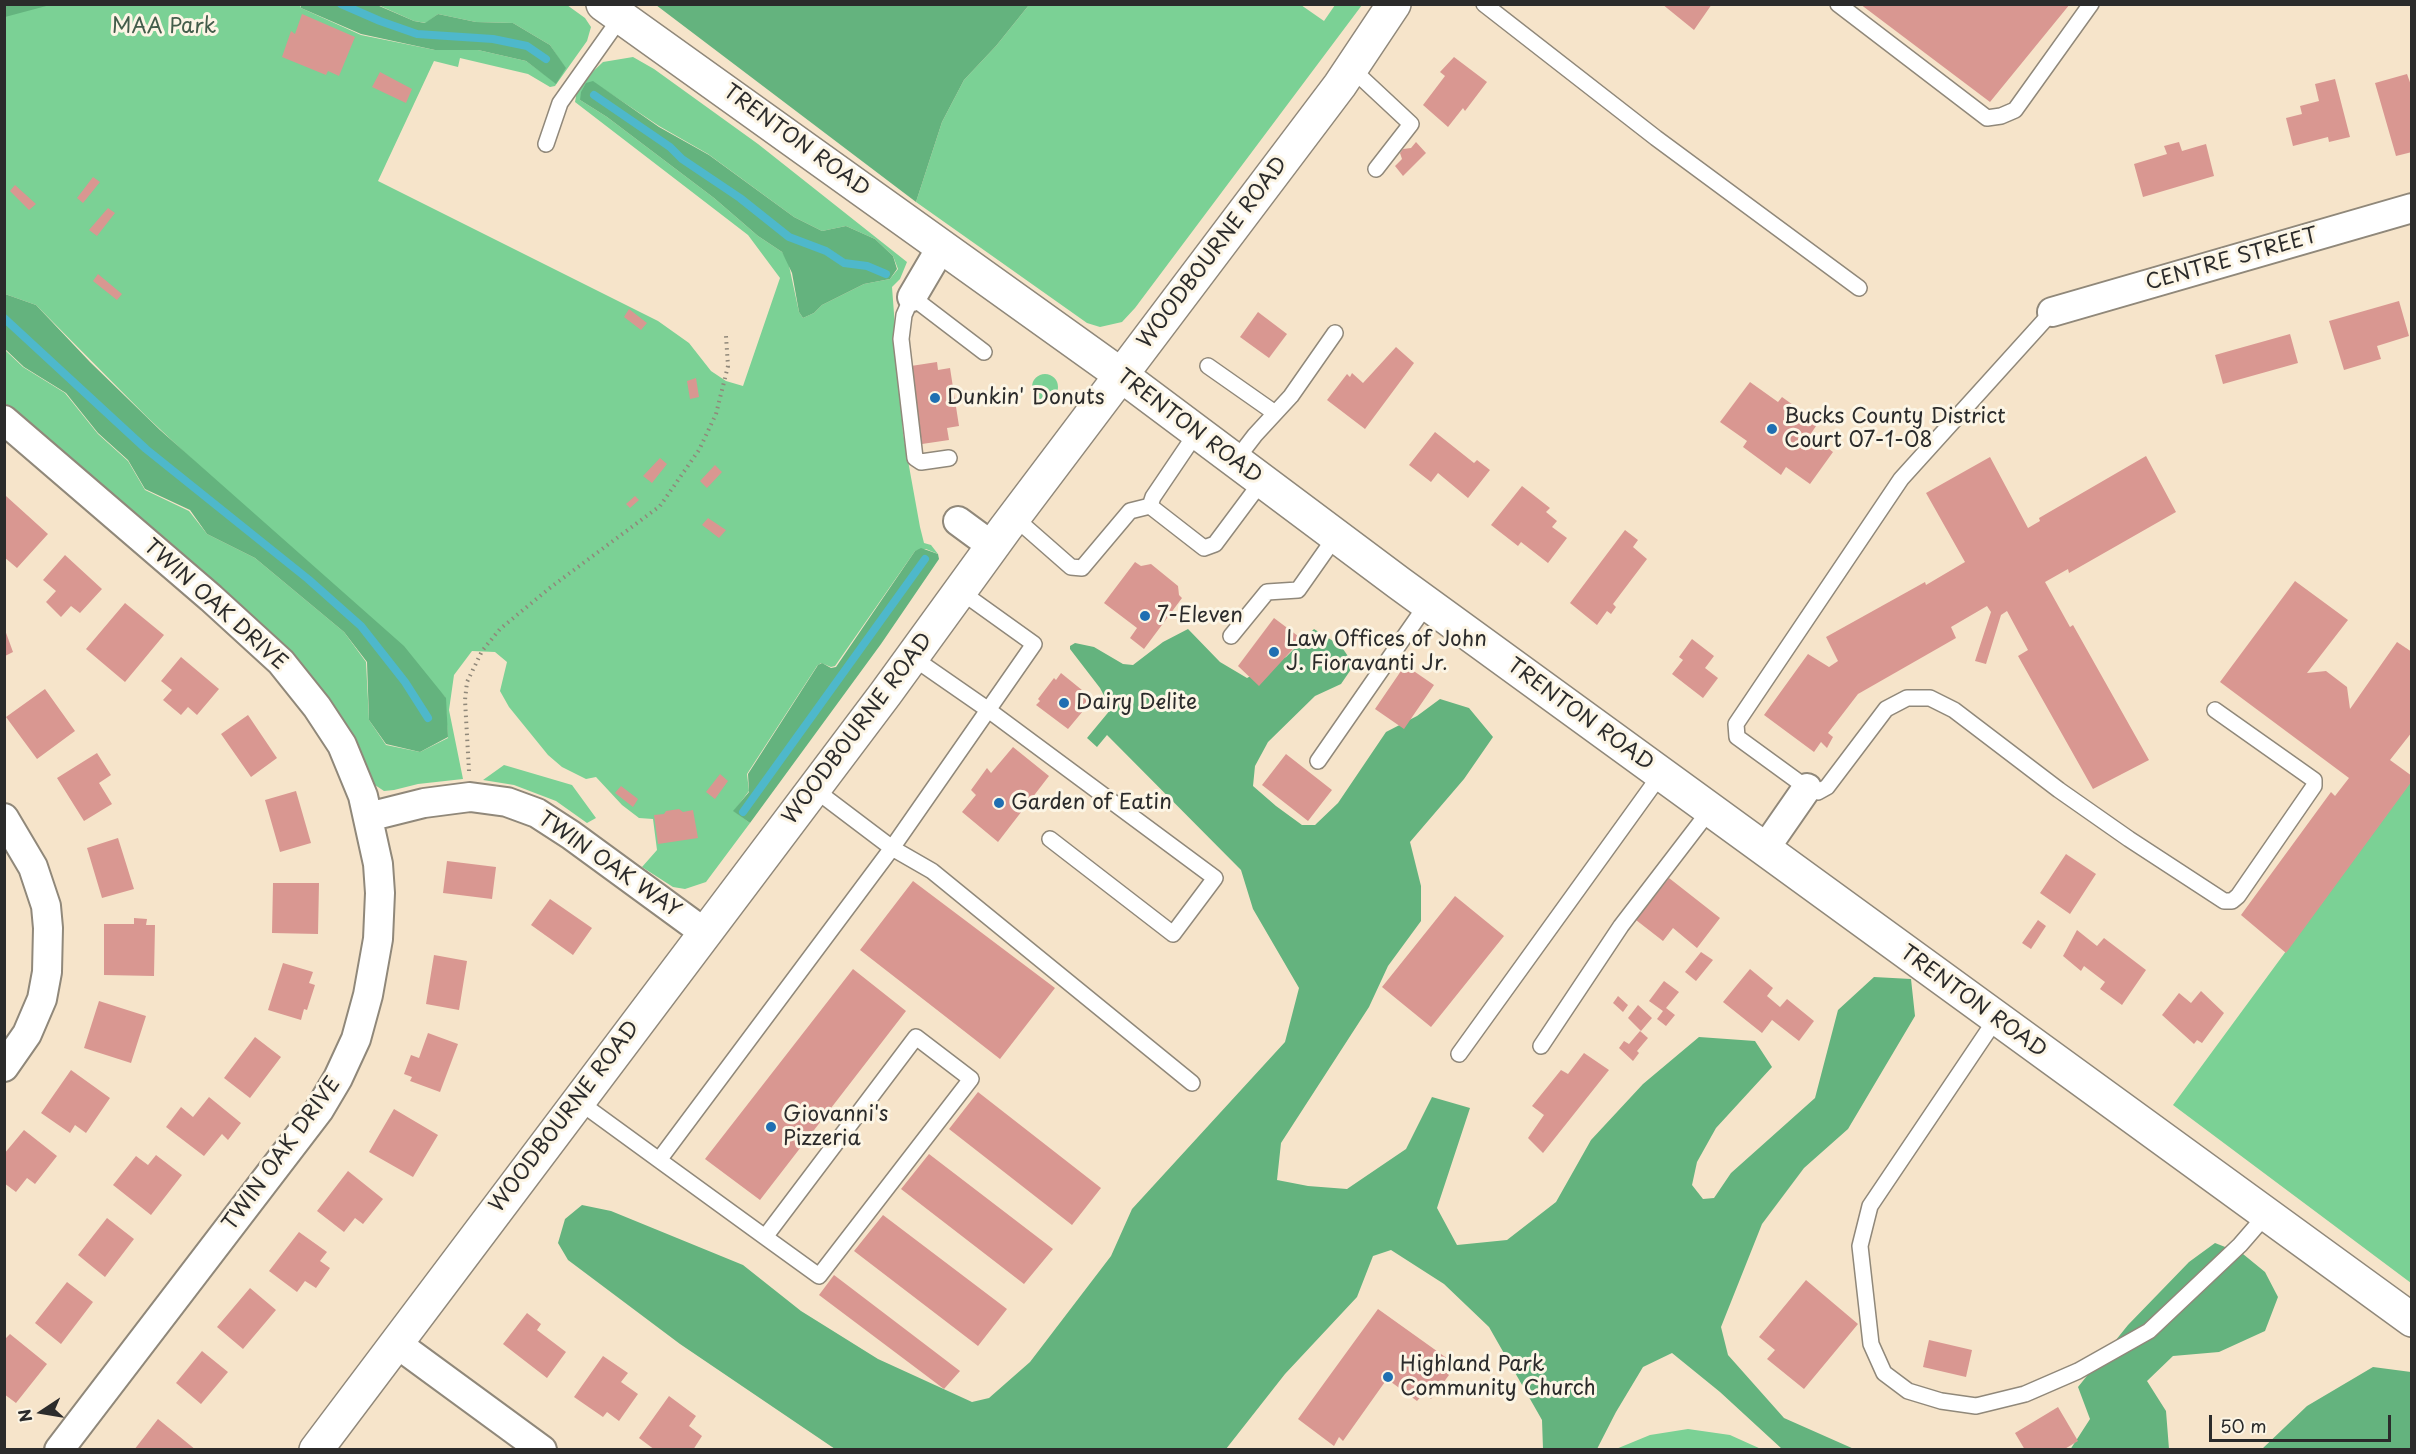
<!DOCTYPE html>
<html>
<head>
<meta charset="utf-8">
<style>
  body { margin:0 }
  #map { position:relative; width:2416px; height:1454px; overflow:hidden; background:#f6e4ca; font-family:"Playpen Sans",sans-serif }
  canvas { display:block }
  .frame { position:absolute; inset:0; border:6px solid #2b2b2b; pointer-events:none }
  .north { position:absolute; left:12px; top:1382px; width:60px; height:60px; -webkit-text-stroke:4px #fcf5e5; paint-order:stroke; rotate:258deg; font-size:16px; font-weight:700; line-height:24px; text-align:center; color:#2b2b2b }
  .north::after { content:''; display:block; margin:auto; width:21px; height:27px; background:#2b2b2b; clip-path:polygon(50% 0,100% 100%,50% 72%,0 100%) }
  .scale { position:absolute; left:2209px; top:1415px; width:182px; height:27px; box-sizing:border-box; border:3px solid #2b2b2b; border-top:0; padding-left:8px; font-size:18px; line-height:21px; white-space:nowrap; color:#2b2b2b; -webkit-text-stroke:4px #fcf5e5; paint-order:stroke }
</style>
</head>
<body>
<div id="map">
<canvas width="2416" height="1454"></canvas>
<div class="frame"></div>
<div class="north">N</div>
<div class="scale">50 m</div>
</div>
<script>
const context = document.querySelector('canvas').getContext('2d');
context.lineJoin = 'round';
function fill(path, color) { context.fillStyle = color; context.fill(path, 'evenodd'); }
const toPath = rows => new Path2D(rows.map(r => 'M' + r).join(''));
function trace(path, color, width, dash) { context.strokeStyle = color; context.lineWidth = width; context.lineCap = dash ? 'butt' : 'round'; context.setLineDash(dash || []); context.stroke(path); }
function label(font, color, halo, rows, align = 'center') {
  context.font = font + ' "Playpen Sans",sans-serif'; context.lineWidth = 6; context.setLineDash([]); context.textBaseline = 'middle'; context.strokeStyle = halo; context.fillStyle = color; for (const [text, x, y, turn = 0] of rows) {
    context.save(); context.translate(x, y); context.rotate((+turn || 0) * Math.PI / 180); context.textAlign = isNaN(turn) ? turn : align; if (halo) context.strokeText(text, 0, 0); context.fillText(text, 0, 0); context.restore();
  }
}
const green = toPath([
  [5,5,300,5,301,8,361,35,435,50,478,50,526,61,556,83,565,68,550,45,513,23,476,22,438,14,426,23,414,21,378,5,567,5,585,18,591,27,587,41,555,86,550,87,528,74,460,58,458,67,434,61,378,181,658,321,689,343,711,371,726,381,743,386,780,278,748,235,575,102,577,90,584,80,603,62,633,57,654,69,758,144,907,262,900,279,892,287,903,433,920,527,924,543,931,545,938,554,926,549,915,551,835,666,831,667,821,663,817,666,747,774,749,791,734,811,750,823,706,882,685,889,673,887,642,867,657,850,653,819,639,818,622,805,596,777,586,779,562,767,548,755,509,707,500,691,507,662,495,652,472,651,454,675,449,710,463,779,418,784,394,790,384,791,375,785,369,778,356,743,62,454,5,403,5,350,23,367,65,393,98,434,128,461,145,490,189,511,207,534,255,558,344,632,366,662,369,720,386,745,420,752,448,738,445,697,147,417,36,305,5,294],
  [593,82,659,126,708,154,794,217,822,231,846,226,875,239,893,256,898,269,890,279,864,284,822,305,814,313,803,318,799,312,788,261,782,252,758,236,714,198,607,117,580,100],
  [1029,5,1301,5,1324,21,1335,5,1362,5,1135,308,1122,322,1100,327,1087,323,916,202,942,122,964,80,996,46],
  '1032 387a13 13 0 1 1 26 0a13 13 0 1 1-26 0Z',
  [504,765,572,785,596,818,587,823,556,801,514,785,483,780],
  [2411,781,2411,1283,2173,1105],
  [1688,1429,1730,1435,1761,1449,1616,1449,1650,1435]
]);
const forest = toPath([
  [5,4,50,4,50,5,5,17],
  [301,4,377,5,414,21,425,23,438,14,476,22,513,23,550,45,566,68,556,84,526,61,478,50,435,50,361,34,301,8],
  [656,5,1029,5,996,46,964,80,942,122,916,202],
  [593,81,659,127,709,155,794,217,822,231,846,226,875,239,893,256,897,269,890,279,864,284,822,305,814,313,803,318,799,312,792,273,782,252,758,236,714,198,607,117,580,100,581,92,586,83],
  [5,294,36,305,90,362,160,430,404,646,446,698,448,737,420,752,386,744,369,720,367,662,344,632,255,558,207,534,190,510,145,489,128,460,98,433,66,393,24,367,5,349],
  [921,548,938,554,939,559,881,644,750,823,733,811,749,792,748,774,818,665,822,663,831,668,836,667,915,551],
  [1188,629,1220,662,1247,678,1286,657,1314,629,1341,646,1354,665,1341,684,1315,696,1268,742,1255,766,1253,786,1276,806,1302,825,1315,825,1338,803,1386,732,1417,716,1440,699,1469,708,1493,737,1464,779,1410,842,1421,886,1421,921,1388,966,1369,1007,1281,1143,1277,1180,1308,1186,1347,1189,1406,1149,1432,1097,1470,1108,1437,1208,1457,1245,1507,1240,1556,1202,1591,1140,1643,1084,1699,1037,1755,1041,1772,1067,1716,1128,1697,1162,1692,1185,1703,1199,1714,1198,1731,1173,1815,1098,1838,1010,1874,977,1911,979,1915,1016,1848,1129,1804,1168,1762,1224,1721,1327,1728,1355,1784,1418,1854,1449,1782,1449,1720,1392,1672,1353,1643,1367,1616,1412,1597,1449,1543,1449,1542,1420,1489,1327,1444,1284,1391,1250,1373,1256,1357,1297,1285,1374,1226,1449,835,1449,680,1344,568,1260,558,1243,565,1219,582,1205,611,1211,743,1265,801,1311,878,1359,972,1402,989,1398,1030,1362,1111,1256,1132,1209,1285,1042,1299,988,1253,909,1241,870,1107,735,1097,747,1087,738,1111,709,1100,688,1070,649,1070,646,1075,643,1094,647,1123,664,1133,665,1163,642],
  [2215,1243,2243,1254,2265,1272,2278,1297,2265,1331,2219,1352,2173,1356,2147,1381,2166,1411,2169,1449,2070,1450,2090,1419,2078,1387,2128,1325,2189,1262],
  [2373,1367,2411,1372,2411,1449,2262,1449,2307,1406]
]);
const stream = toPath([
  [341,4,380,21,417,34,493,39,527,46,546,59],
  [594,95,670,147,682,159,740,198,789,237,826,251,844,263,867,266,886,274],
  [4,318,146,449,308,579,361,626,405,682,428,718],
  [743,812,925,559]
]);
const building = toPath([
  [1662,4,1712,4,1694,30],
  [1860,4,2070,4,1990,102],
  [302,14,355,37,339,76,328,71,326,75,282,57,291,31,295,34],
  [1454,57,1487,82,1465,111,1463,108,1448,127,1423,105,1445,76,1440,72],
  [380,72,412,89,406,103,372,87],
  [2407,74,2412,88,2412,152,2396,156,2375,83],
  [2335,79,2350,137,2329,142,2328,137,2293,146,2286,118,2302,114,2300,106,2319,101,2315,84],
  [1416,142,1426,153,1403,176,1395,166,1402,159,1400,153,1403,149,1411,148],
  [2179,142,2182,151,2206,144,2214,176,2143,197,2134,164,2167,154,2164,146],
  [93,177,100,182,83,203,77,198],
  [15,185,36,204,29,210,10,191],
  [108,208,115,213,97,236,89,230],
  [98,274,122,294,117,300,93,281],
  [2399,301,2409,336,2377,346,2381,359,2344,370,2329,321],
  [629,309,647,323,641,330,624,317],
  [1258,312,1287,334,1269,358,1240,337],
  [2290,334,2298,363,2223,384,2215,355],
  [1396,347,1414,363,1365,429,1327,400,1347,374,1350,377,1352,373,1363,383],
  [937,362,938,370,950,368,959,426,947,428,949,440,922,444,911,366],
  [696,378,699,397,690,399,687,381],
  [1750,382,1778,402,1782,397,1818,423,1810,435,1833,452,1810,484,1786,467,1781,475,1743,447,1747,441,1720,422],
  [1435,432,1474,463,1477,460,1490,470,1468,498,1438,473,1431,482,1409,465],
  [2146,456,2176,512,2069,573,2068,569,2045,582,2070,627,2073,625,2149,760,2093,789,2018,656,2028,650,2007,611,2001,615,1986,664,1975,661,1991,612,1987,606,1951,627,1956,638,1858,694,1828,733,1833,737,1827,748,1821,742,1814,752,1764,715,1808,654,1829,667,1838,661,1826,637,1925,582,1926,585,1965,562,1926,493,1990,457,2028,528,2040,521,2039,518],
  [660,458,667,464,652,483,643,476],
  [715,465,722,472,707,488,700,481],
  [1522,486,1550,508,1546,512,1557,521,1552,527,1567,538,1548,563,1521,542,1518,546,1491,525],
  [6,496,48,534,17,568,4,557],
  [635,496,639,500,630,508,626,504],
  [708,518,726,530,719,538,702,525],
  [1625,530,1638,540,1633,547,1647,559,1613,604,1616,607,1611,614,1607,611,1597,625,1570,603],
  [65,555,102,589,80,613,71,606,61,617,46,602,56,591,43,580],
  [1135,562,1141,566,1151,564,1178,586,1179,595,1182,598,1144,649,1130,638,1137,628,1104,603],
  [2295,581,2348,620,2307,673,2326,671,2347,687,2350,709,2397,642,2412,652,2412,732,2390,760,2412,776,2412,781,2286,953,2241,915,2331,792,2335,796,2349,778,2220,682],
  [125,603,164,635,125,682,86,649],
  [1274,618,1302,639,1259,686,1238,666],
  [5,630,13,652,5,656],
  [1692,639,1714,656,1705,668,1718,678,1703,698,1672,674,1683,660,1679,657],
  [181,657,219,689,197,715,188,707,181,715,163,700,172,690,161,681],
  [1405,665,1434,685,1404,729,1375,709],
  [1061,673,1093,699,1068,729,1036,705,1040,701,1038,699,1054,678,1056,680],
  [45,689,75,731,37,759,6,717],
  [248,715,277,758,251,777,221,734],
  [1013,747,1049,776,998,842,962,812,976,795,971,790,987,768,991,773],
  [97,753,111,775,99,783,112,804,84,821,57,778],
  [1286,754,1332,790,1308,821,1262,785],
  [720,774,728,781,715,799,706,792],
  [621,786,638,799,633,807,615,793],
  [296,791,311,843,280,852,265,800],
  [679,809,683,812,693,810,698,838,658,844,654,815,664,814,666,811],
  [118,838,134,889,102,898,87,848],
  [2066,854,2096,874,2070,914,2040,893],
  [447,861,496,867,492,899,443,893],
  [1669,878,1720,918,1697,948,1673,928,1663,941,1636,920],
  [913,881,1055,988,1000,1059,860,950],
  [273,883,319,883,318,934,272,933],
  [1455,896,1504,936,1431,1027,1382,987],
  [550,899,592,928,573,955,531,925],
  [134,918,147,919,146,925,155,925,154,976,104,975,104,924,134,924],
  [2038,920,2046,926,2031,949,2022,943],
  [2077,930,2097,946,2104,938,2146,970,2122,1005,2100,989,2105,982,2084,966,2081,971,2063,956],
  [1701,952,1713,960,1696,981,1685,972],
  [434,955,467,961,459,1010,426,1004],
  [283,963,313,972,309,983,315,985,307,1010,304,1009,301,1020,268,1010],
  [853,969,906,1011,760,1200,705,1159],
  [1750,969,1773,988,1767,996,1780,1007,1787,999,1814,1021,1799,1041,1772,1020,1762,1033,1723,1002],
  [1664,981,1679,992,1666,1008,1675,1015,1666,1026,1657,1019,1663,1011,1649,1001],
  [2201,991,2224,1013,2202,1043,2197,1040,2194,1044,2162,1015,2179,993,2191,1003],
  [1618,996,1628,1005,1623,1012,1613,1003],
  [99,1001,146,1016,131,1063,84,1048],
  [1638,1005,1652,1018,1641,1031,1628,1018],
  [1640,1031,1648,1038,1637,1051,1639,1053,1633,1061,1619,1048,1624,1041,1629,1044],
  [428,1033,458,1044,440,1092,410,1081,412,1077,404,1074,411,1055,419,1058],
  [255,1037,281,1057,250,1098,224,1078],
  [1584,1053,1609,1070,1543,1153,1528,1138,1544,1115,1532,1106,1561,1070,1568,1074],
  [71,1070,110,1098,86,1133,75,1125,70,1133,41,1113],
  [978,1092,1101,1188,1072,1225,949,1129],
  [209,1097,241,1123,228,1140,222,1134,204,1156,166,1127,181,1107,193,1117],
  [394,1109,438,1135,413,1177,369,1152],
  [24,1130,57,1156,35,1184,27,1178,16,1192,4,1183,4,1154],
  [929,1154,1053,1249,1024,1284,901,1189],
  [156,1155,182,1175,151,1215,113,1185,136,1156,148,1165],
  [348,1171,383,1199,363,1224,355,1218,344,1232,317,1211],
  [883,1215,1007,1309,978,1346,854,1251],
  [107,1218,134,1239,105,1277,78,1255],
  [299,1232,327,1252,320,1261,330,1268,316,1288,305,1281,297,1292,269,1271],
  [834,1275,960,1371,944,1389,819,1295],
  [1806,1280,1858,1324,1804,1389,1767,1359,1775,1350,1759,1337],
  [67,1282,93,1302,61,1344,35,1323],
  [250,1288,276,1310,243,1349,217,1327],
  [1378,1309,1448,1359,1441,1368,1449,1375,1431,1399,1424,1393,1417,1401,1387,1379,1343,1441,1339,1437,1334,1446,1298,1419],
  [527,1313,541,1324,537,1330,566,1352,547,1378,503,1344],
  [10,1334,47,1364,16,1403,4,1394,4,1340],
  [1929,1340,1972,1350,1966,1377,1923,1367],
  [202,1351,228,1372,201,1404,176,1383],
  [603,1356,628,1373,621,1382,638,1394,619,1421,607,1412,603,1417,574,1397],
  [669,1396,696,1416,689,1426,702,1436,693,1450,655,1450,639,1438],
  [2058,1407,2078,1441,2063,1450,2025,1450,2015,1433],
  [158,1419,196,1450,134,1450]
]);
const path = toPath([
  [469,771,465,700,467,682,482,651,500,629,551,587,660,506,699,450,716,414,728,366,726,336]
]);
const service = toPath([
  [1484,4,1656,138,1859,288],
  [1838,4,1987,118,2001,116,2015,110,2091,4],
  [1351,68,1411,124,1376,169],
  [546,144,560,103,621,17],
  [2052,312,1901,479,1736,724,1737,737,1807,788,1818,792,1827,787,1886,709,1907,698,1930,698,1954,710,2059,790,2129,839,2224,901,2232,901,2238,896,2314,786,2314,780,2215,710],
  [1208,366,1275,413],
  [949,458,921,462,915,458,901,339,904,315,912,297,984,352],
  [1235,461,1255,435,1291,396,1335,333],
  [1150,506,1204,548,1215,544,1262,481],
  [1150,506,1153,497,1197,432],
  [1014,517,1071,567,1082,568,1130,511,1150,506],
  [960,591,1034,644,892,848,932,871,1192,1083],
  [1231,636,1267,592,1298,590,1336,536],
  [912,657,987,709,1215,878,1173,934,1050,839],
  [1318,761,1427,604],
  [1996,1019,1870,1206,1860,1246,1871,1344,1884,1373,1908,1391,1941,1401,1976,1406,2025,1394,2078,1371,2149,1331,2240,1245,2266,1215],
  [1541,1046,1621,926,1710,810],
  [1459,1054,1661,774],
  [578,1101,659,1160,765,1237,819,1276,971,1079,916,1037,765,1237],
  [659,1160,892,848,814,789]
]);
const minor = toPath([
  [912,297,942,246],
  [2052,312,2412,208],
  [4,420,211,598,281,662,317,707,342,745,363,796,378,864,380,893,378,939,368,995,356,1039,338,1078,319,1110,59,1450],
  [958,521,992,546],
  [368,817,424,803,470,797,507,802,537,813,571,835,705,933],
  [4,818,33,867,46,906,48,928,47,972,42,999,27,1034,4,1067],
  [1764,850,1807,788],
  [396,1343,542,1450]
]);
const secondary = toPath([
  [603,4,1121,375,1399,583,2412,1320],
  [316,1450,886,693,1005,529,1340,85,1394,4]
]);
const markers = [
  [935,398,6,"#1f6fb2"],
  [1772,429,6,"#1f6fb2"],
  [1145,616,6,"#1f6fb2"],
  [1274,652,6,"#1f6fb2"],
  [1064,703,6,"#1f6fb2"],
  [999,803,6,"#1f6fb2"],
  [771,1127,6,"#1f6fb2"],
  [1388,1377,6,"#1f6fb2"]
];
const parkNames = [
  ["MAA Park",164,27]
];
const streetNames = [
  ["TRENTON ROAD",796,141,36],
  ["WOODBOURNE ROAD",1213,253,-53],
  ["CENTRE STREET",2232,260,-16],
  ["TRENTON ROAD",1189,427,37],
  ["TWIN OAK DRIVE",215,605,42],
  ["TRENTON ROAD",1580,715,36],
  ["WOODBOURNE ROAD",858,729,-53],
  ["TWIN OAK WAY",609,865,35],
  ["TRENTON ROAD",1973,1002,36],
  ["WOODBOURNE ROAD",565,1117,-53],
  ["TWIN OAK DRIVE",282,1154,-54]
];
const poiNames = [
  ["Dunkin' Donuts",947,398],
  ["Bucks County District",1784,417],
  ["Court 07-1-08",1784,441],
  ["7-Eleven",1157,616],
  ["Law Offices of John",1286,640],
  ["J. Fioravanti Jr.",1286,664],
  ["Dairy Delite",1076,703],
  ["Garden of Eatin",1011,803],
  ["Giovanni's",783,1115],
  ["Pizzeria",783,1139],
  ["Highland Park",1400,1365],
  ["Community Church",1400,1389]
];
fill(green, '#7bd195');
fill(forest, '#64b37e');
trace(stream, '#4eb8cb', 8);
fill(building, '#d99791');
trace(service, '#90887a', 18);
trace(minor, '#90887a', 32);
trace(secondary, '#90887a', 36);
trace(path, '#90887a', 4, [1.5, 4.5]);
trace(service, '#fff', 15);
trace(minor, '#fff', 28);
trace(secondary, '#fff', 33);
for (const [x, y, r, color] of markers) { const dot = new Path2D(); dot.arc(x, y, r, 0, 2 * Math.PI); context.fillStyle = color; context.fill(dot); trace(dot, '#fcf5e5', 2); }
label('21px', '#435d4b', '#fcf5e5', parkNames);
label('21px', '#2b2b2b', '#fcf5e5', streetNames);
label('21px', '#2b2b2b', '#fcf5e5', poiNames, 'left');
</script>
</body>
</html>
